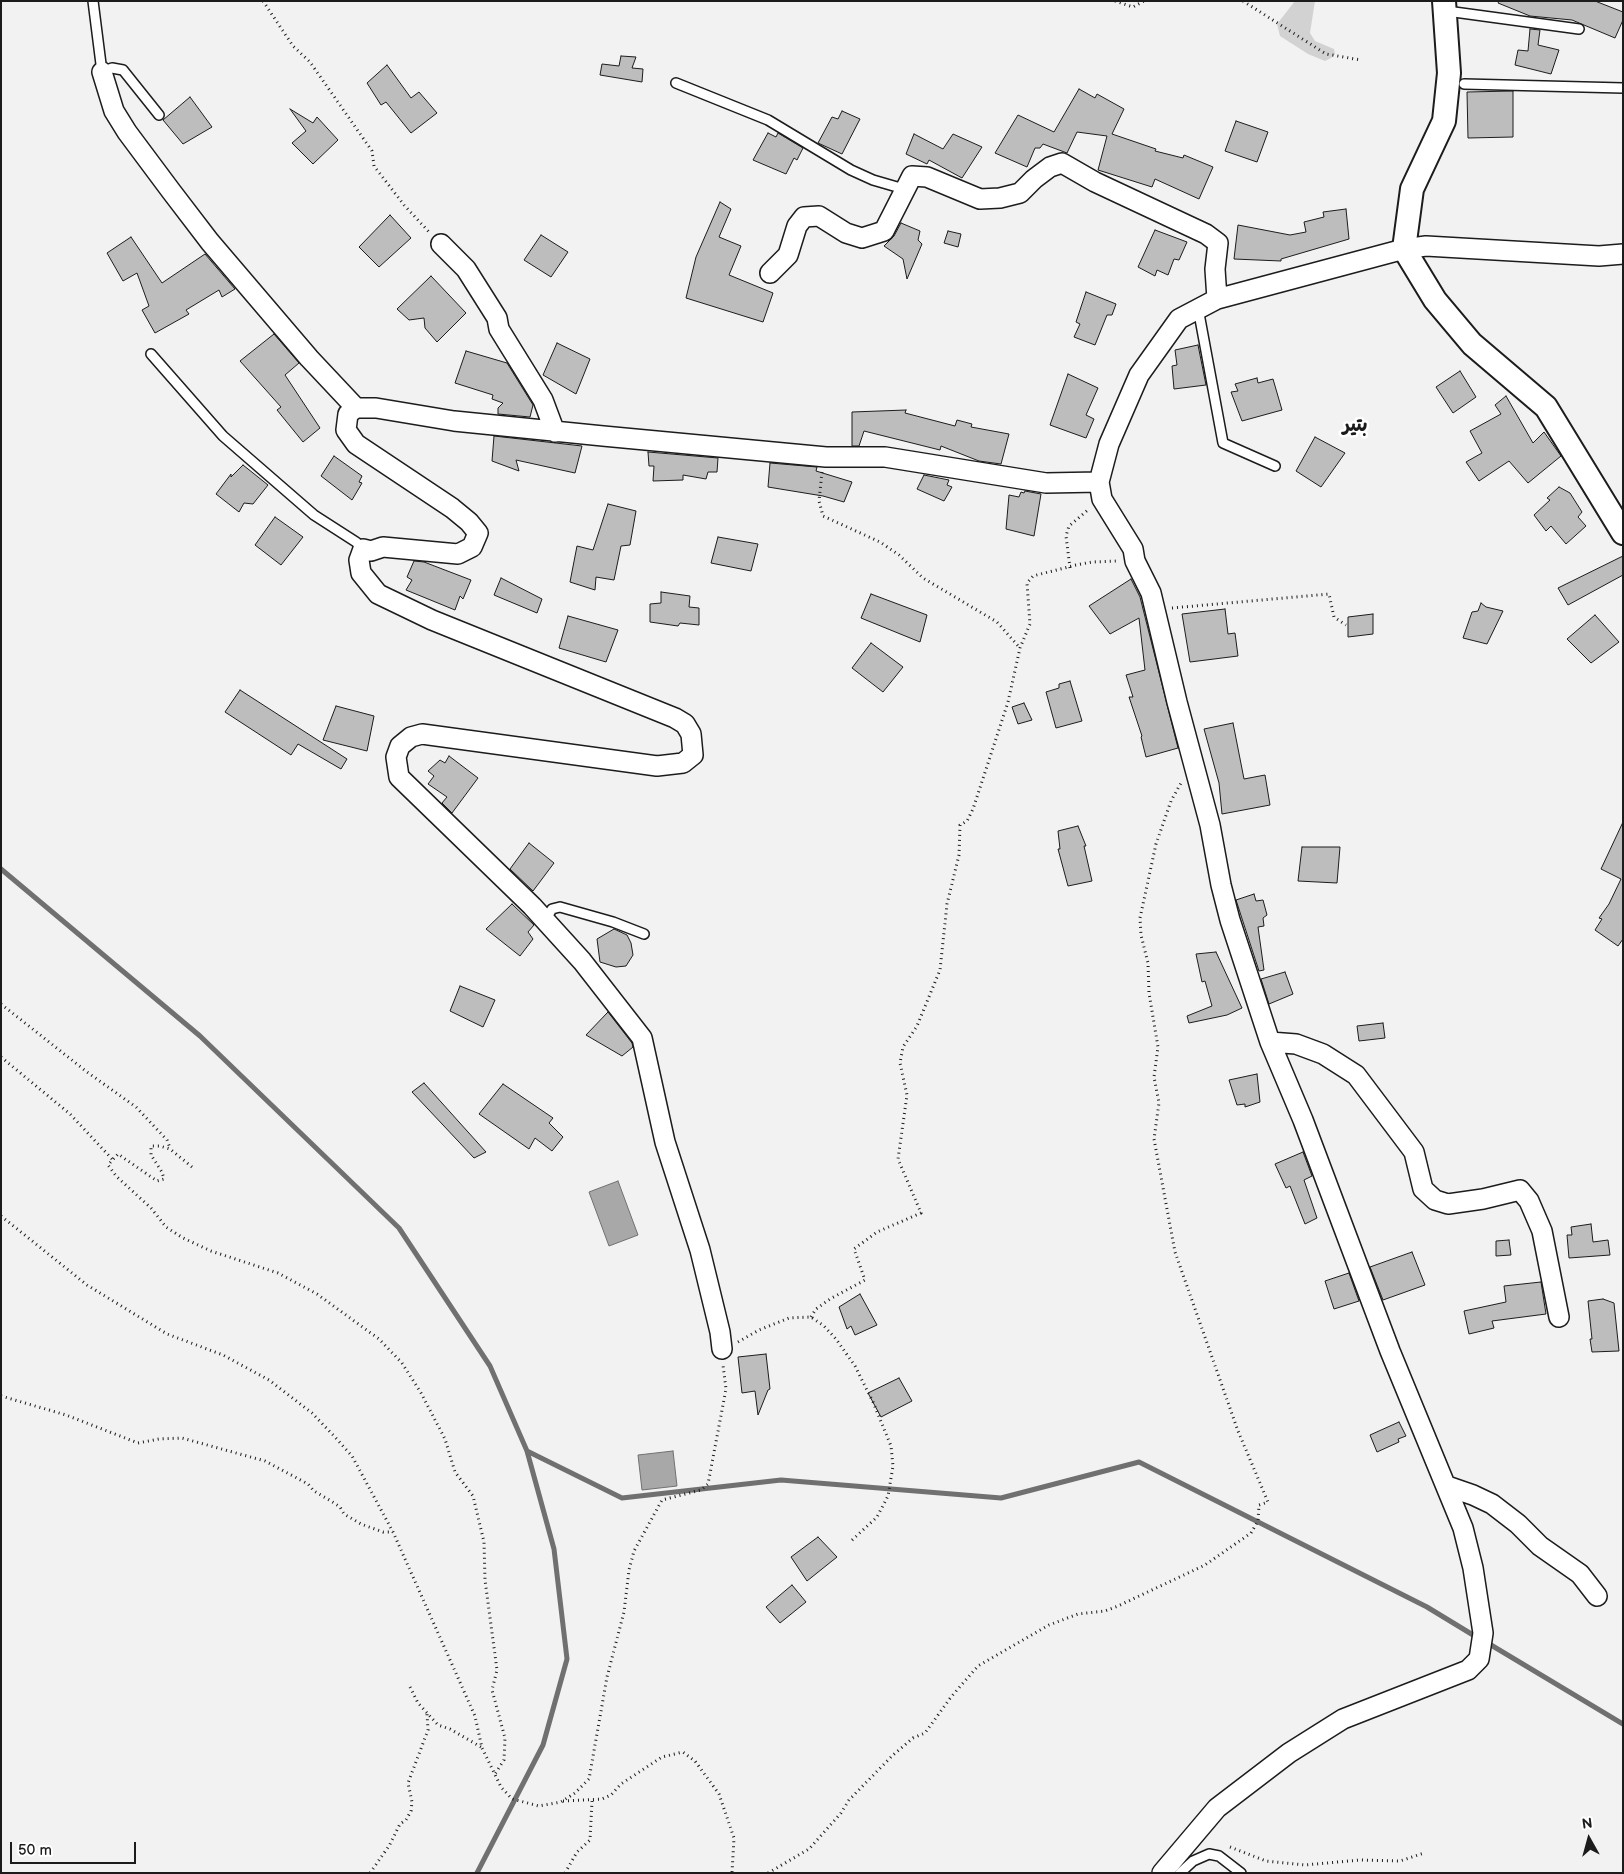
<!DOCTYPE html>
<html>
<head>
<meta charset="utf-8">
<style>
  body { margin:0 }
  #map { position:relative; width:1624px; height:1874px; overflow:hidden; background:#f2f2f2; font-family:"Balsamiq Sans",sans-serif }
  canvas { display:block }
  .frame { position:absolute; inset:0; border:2px solid #1c1c1c; pointer-events:none }
  .north { position:absolute; left:1564px; top:1814px; width:50px; height:50px; -webkit-text-stroke:4px #fff; paint-order:stroke; rotate:353deg; font-size:14px; font-weight:700; line-height:20px; text-align:center; color:#1c1c1c }
  .north::after { content:''; display:block; margin:auto; width:18px; height:22px; background:#1c1c1c; clip-path:polygon(50% 0,100% 100%,50% 72%,0 100%) }
  .scale { position:absolute; left:10px; top:1842px; width:126px; height:22px; box-sizing:border-box; border:2px solid #1c1c1c; border-top:0; padding-left:6px; font-size:15px; line-height:18px; white-space:nowrap; color:#1c1c1c; -webkit-text-stroke:4px #fff; paint-order:stroke }
</style>
</head>
<body>
<div id="map">
<canvas width="1624" height="1874"></canvas>
<div class="frame"></div>
<div class="north">N</div>
<div class="scale">50 m</div>
</div>
<script>
const context = document.querySelector('canvas').getContext('2d');
context.lineJoin = 'round';
function fill(path, color) { context.fillStyle = color; context.fill(path, 'evenodd'); }
const toPath = rows => new Path2D(rows.map(r => 'M' + r).join(''));
function trace(path, color, width, dash) { context.strokeStyle = color; context.lineWidth = width; context.lineCap = dash ? 'butt' : 'round'; context.setLineDash(dash || []); context.stroke(path); }
function label(font, color, halo, rows, align = 'center') {
  context.font = font + ' "Balsamiq Sans","Playpen Sans Arabic",sans-serif'; context.lineWidth = 5; context.setLineDash([]); context.textBaseline = 'middle'; context.strokeStyle = halo; context.fillStyle = color; for (const [text, x, y, turn = 0] of rows) {
    context.save(); context.translate(x, y); context.rotate((+turn || 0) * Math.PI / 180); context.textAlign = isNaN(turn) ? turn : align; if (halo) context.strokeText(text, 0, 0); context.fillText(text, 0, 0); context.restore();
  }
}
const green = toPath([
  [1295,1,1315,1,1310,33,1315,41,1334,49,1335,54,1331,58,1325,61,1308,54,1280,36,1277,24]
]);
const water = toPath([
  [618,1181,638,1235,609,1246,589,1192,618,1181],
  [673,1451,677,1486,642,1490,638,1455,673,1451]
]);
const stream = toPath([
  [1,869,200,1036,399,1228,490,1366,527,1451,554,1549,567,1659,543,1745,477,1873],
  [527,1451,622,1498,781,1480,1001,1498,1139,1462,1427,1607,1478,1638],
  [1486,1642,1623,1724]
]);
const building = toPath([
  [1499,1,1595,1,1623,12,1623,20,1615,38,1572,20,1530,16,1498,3,1499,1],
  [1530,29,1540,30,1538,45,1559,50,1551,74,1515,65,1518,50,1528,51,1530,29],
  [621,56,636,57,632,68,643,69,642,82,600,75,602,64,619,66,621,56],
  [387,65,411,98,419,92,437,113,411,133,386,102,381,105,367,83,387,65],
  [1079,89,1095,98,1097,94,1124,109,1112,134,1156,149,1155,151,1183,158,1184,155,1213,167,1199,199,1155,179,1152,187,1098,170,1107,136,1077,132,1067,153,1043,144,1040,148,1035,148,1027,167,995,153,1018,115,1054,132,1079,89],
  [1513,91,1513,137,1468,138,1467,92,1513,91],
  [190,97,212,127,183,144,163,120,190,97],
  [290,109,313,123,317,117,338,140,313,164,292,143,306,131,290,109],
  [842,111,860,119,842,154,818,143,832,117,838,119,842,111],
  [1236,121,1268,132,1257,162,1225,151,1236,121],
  [768,133,776,137,778,133,803,148,797,160,794,158,786,174,753,160,768,133],
  [914,134,943,149,953,134,982,147,962,178,929,160,927,164,906,154,914,134],
  [720,202,731,209,719,237,741,246,729,275,773,293,763,322,686,298,696,257,720,202],
  [1346,209,1349,239,1281,259,1281,261,1234,259,1238,225,1290,235,1306,232,1304,222,1324,217,1323,212,1346,209],
  [390,215,411,238,379,267,359,247,390,215],
  [901,223,920,231,918,240,922,244,907,279,903,259,884,246,894,236,901,223],
  [1155,230,1187,242,1179,260,1174,259,1168,275,1157,270,1155,276,1138,267,1155,230],
  [948,231,961,234,958,247,944,243,948,231],
  [541,235,568,252,551,277,524,260,541,235],
  [131,237,162,283,205,254,235,289,222,297,219,290,186,310,189,314,155,333,142,310,149,306,137,273,123,281,107,253,131,237],
  [431,276,466,313,437,342,425,328,424,318,409,320,397,309,431,276],
  [1086,292,1116,304,1112,315,1107,315,1095,345,1074,337,1080,324,1076,322,1086,292],
  [274,334,299,363,285,375,320,428,303,442,277,410,281,407,240,361,274,334],
  [557,343,590,359,576,394,543,375,557,343],
  [1198,345,1206,385,1174,389,1172,366,1177,365,1175,350,1198,345],
  [466,351,507,363,533,405,530,417,498,414,498,408,503,403,492,399,493,395,455,383,466,351],
  [1460,371,1476,397,1453,413,1436,387,1460,371],
  [1068,374,1098,388,1086,415,1094,419,1086,438,1050,425,1068,374],
  [1257,378,1258,383,1273,379,1282,410,1242,421,1231,392,1238,391,1235,384,1257,378],
  [1506,396,1533,443,1544,432,1561,456,1528,483,1509,461,1479,481,1466,462,1482,453,1470,431,1501,414,1495,405,1506,396],
  [906,410,905,413,955,426,957,420,972,424,971,427,1009,434,1001,464,979,461,941,446,940,450,864,431,859,446,852,446,852,412,906,410],
  [494,436,582,446,575,473,516,460,519,471,492,461,494,436],
  [1315,437,1345,453,1321,487,1296,471,1315,437],
  [648,452,718,458,717,472,708,472,706,479,683,475,683,480,653,481,654,466,649,466,648,452],
  [334,456,362,476,359,482,362,483,352,500,321,476,334,456],
  [770,463,817,467,816,471,852,482,844,502,823,496,768,487,770,463],
  [243,465,268,485,253,504,244,503,239,512,216,494,231,474,231,477,243,465],
  [924,475,949,480,947,485,952,487,944,501,917,489,924,475],
  [1559,487,1570,493,1582,512,1578,517,1586,526,1566,544,1551,526,1546,531,1534,515,1550,500,1547,498,1559,487],
  [1025,491,1041,494,1034,536,1006,529,1009,495,1019,497,1021,492,1024,493,1025,491],
  [608,504,636,511,630,545,621,546,614,580,596,577,595,590,570,582,577,546,593,550,608,504],
  [275,517,303,537,281,565,255,545,275,517],
  [718,537,758,544,751,571,711,563,718,537],
  [1623,556,1623,575,1568,605,1558,588,1623,556],
  [414,561,424,562,471,580,463,599,460,596,455,610,406,590,412,580,407,577,414,561],
  [501,578,542,599,537,613,494,595,501,578],
  [1131,579,1140,597,1178,748,1146,757,1141,737,1142,736,1129,697,1133,697,1126,675,1145,670,1139,618,1110,634,1089,606,1131,579],
  [661,592,690,596,689,607,699,608,699,625,680,623,678,626,650,622,650,604,661,603,661,592],
  [871,594,927,615,920,642,861,618,871,594],
  [1481,603,1486,607,1503,611,1487,644,1463,638,1472,612,1478,611,1481,603],
  [1225,609,1228,634,1235,633,1238,656,1190,662,1182,614,1225,609],
  [1373,614,1373,634,1348,637,1348,617,1373,614],
  [1595,615,1619,642,1591,663,1567,639,1595,615],
  [568,616,618,630,606,662,559,648,568,616],
  [871,643,903,667,883,692,852,668,871,643],
  [1070,681,1082,721,1056,728,1046,692,1059,688,1059,684,1070,681],
  [240,690,347,759,341,769,298,744,291,755,225,712,240,690],
  [1024,703,1032,720,1018,724,1012,707,1024,703],
  [336,706,374,716,367,751,323,740,336,706],
  [1233,723,1244,779,1265,775,1270,805,1222,814,1219,783,1204,729,1233,723],
  [449,756,478,778,452,813,442,803,447,797,428,784,434,776,428,771,440,760,445,763,449,756],
  [1623,822,1623,939,1618,946,1595,930,1602,919,1599,918,1609,904,1621,879,1601,869,1623,822],
  [1078,826,1086,846,1084,846,1092,881,1068,886,1058,849,1060,849,1058,831,1078,826],
  [529,843,554,863,533,891,510,869,529,843],
  [1302,847,1340,847,1337,883,1298,881,1302,847],
  [1254,894,1256,901,1263,900,1267,915,1263,918,1264,926,1258,927,1264,970,1259,971,1236,900,1254,894],
  [512,904,534,925,528,932,533,939,520,956,486,929,512,904],
  [614,929,627,935,631,943,633,955,626,966,616,967,600,962,597,939,614,929],
  [1216,952,1242,1008,1227,1015,1189,1023,1187,1016,1212,1006,1205,981,1202,982,1196,954,1216,952],
  [1285,972,1293,994,1269,1004,1261,979,1285,972],
  [460,986,495,1000,483,1027,450,1011,460,986],
  [608,1012,632,1043,633,1047,622,1056,586,1035,608,1012],
  [1383,1023,1385,1038,1359,1041,1357,1026,1383,1023],
  [1257,1074,1260,1102,1245,1107,1245,1104,1237,1105,1229,1080,1257,1074],
  [424,1083,459,1122,486,1152,474,1158,412,1092,424,1083],
  [503,1084,553,1118,549,1123,563,1137,552,1151,535,1138,529,1149,479,1114,503,1084],
  [1303,1152,1312,1176,1304,1180,1317,1218,1305,1224,1290,1186,1286,1188,1275,1164,1303,1152],
  [1591,1224,1593,1242,1608,1240,1610,1255,1569,1258,1567,1235,1572,1235,1571,1227,1591,1224],
  [1509,1240,1511,1255,1496,1256,1496,1241,1509,1240],
  [1412,1252,1425,1285,1383,1300,1370,1267,1412,1252],
  [1349,1273,1359,1301,1334,1309,1325,1281,1349,1273],
  [1541,1282,1546,1314,1492,1321,1494,1328,1469,1334,1464,1311,1506,1302,1504,1286,1541,1282],
  [860,1294,877,1325,855,1335,851,1326,847,1329,839,1307,860,1294],
  [1603,1299,1614,1303,1619,1351,1592,1352,1590,1339,1592,1339,1588,1301,1603,1299],
  [766,1354,770,1389,768,1390,758,1415,755,1391,742,1393,738,1357,766,1354],
  [899,1378,912,1401,881,1417,868,1393,899,1378],
  [1399,1422,1406,1436,1398,1439,1399,1442,1377,1452,1370,1435,1399,1422],
  [818,1537,837,1557,807,1581,791,1557,818,1537],
  [792,1585,806,1602,780,1623,766,1607,792,1585]
]);
const path = toPath([
  [263,1,293,46,310,62,372,151,374,166,404,205,430,233],
  [1115,1,1133,7,1144,1],
  [1243,1,1326,54,1361,60],
  [822,472,819,501,823,516,880,542,899,555,923,578,997,622,1020,648],
  [1070,568,1066,536,1069,526,1089,509],
  [1172,608,1329,594,1334,617,1346,625],
  [1,1004,87,1072,136,1107,167,1140,170,1148],
  [1,1057,70,1114,113,1160],
  [192,1167,170,1149,160,1146,151,1146,151,1155,162,1172,164,1179,157,1181,118,1154,108,1165,116,1176,151,1208,166,1227,183,1238,211,1251,278,1273,317,1294,379,1339,402,1363,421,1393,445,1439,455,1472,473,1496,484,1542,485,1580,497,1670,492,1690,505,1738,504,1760,495,1774],
  [1,1216,87,1285,167,1334,223,1355,269,1380,312,1413,334,1436,352,1456,393,1532,475,1716,482,1748,501,1787,512,1799,539,1806,561,1802,575,1793,589,1779,607,1677,624,1612,629,1570,634,1551,662,1500,701,1490,708,1484,726,1389,723,1365],
  [811,1317,816,1309,830,1299,865,1280,854,1249,877,1232,921,1213,898,1159,907,1095,900,1063,903,1047,917,1026,940,970,947,904,959,855,960,825,967,821,973,809,1008,702,1020,648,1030,624,1027,583,1033,576,1076,565,1092,562,1118,561],
  [738,1342,759,1330,789,1318,811,1317,824,1326,836,1339,855,1366,873,1402,891,1446,893,1466,888,1496,877,1517,850,1542],
  [1,1396,66,1415,138,1443,159,1439,182,1438,265,1461,308,1484,314,1491,331,1501,340,1507,344,1514,361,1524,383,1532,393,1532],
  [410,1687,418,1703,438,1725,450,1729,481,1747],
  [563,1801,602,1799,611,1795,621,1784,662,1757,683,1752,695,1761,719,1794,734,1838,732,1873],
  [1230,1847,1266,1861,1305,1865,1360,1860,1400,1861,1424,1853],
  [370,1873,389,1846,400,1824,406,1820,411,1811,412,1802,408,1783,428,1730,427,1714],
  [565,1873,577,1852,590,1840,592,1801],
  [768,1873,809,1849,841,1813,849,1800,893,1755,913,1738,925,1733,951,1697,978,1666,1049,1625,1078,1614,1105,1611,1118,1606,1205,1565,1251,1533,1258,1521,1259,1505,1268,1502,1238,1431,1175,1252,1154,1139,1159,1103,1154,1077,1158,1047,1149,993,1148,963,1141,935,1140,918,1156,844,1171,801,1181,783]
]);
const service = toPath([
  [93,1,102,72,112,68,123,70,159,115],
  [1454,12,1579,29],
  [676,83,768,120,851,170,873,180,904,189],
  [1464,84,1623,88],
  [1198,308,1223,443,1275,466],
  [151,354,223,436,314,515,356,542,363,549],
  [544,922,552,909,560,907,613,922,644,934],
  [1180,1873,1193,1861,1209,1854,1219,1856,1241,1873]
]);
const minor = toPath([
  [102,72,114,111,127,132,171,191,210,242,309,358,356,408],
  [441,244,466,269,497,318,499,329,543,400,555,432],
  [770,273,788,255,797,226,804,217,819,216,846,233,862,238,884,231,912,176,927,177,980,199,1000,198,1020,193,1034,179,1050,167,1062,163,1095,182,1206,234,1218,243,1215,269,1217,299],
  [1270,1042,1296,1044,1323,1054,1356,1075,1414,1152,1423,1189,1435,1200,1448,1204,1483,1199,1520,1190,1529,1201,1542,1231,1559,1317],
  [722,1349,720,1332,700,1250,665,1142,642,1038,582,961,532,906,399,777,396,757,400,746,411,737,422,734,657,766,683,763,693,755,691,734,685,724,675,718,432,620,378,594,361,573,359,560,363,549,371,551,383,547,458,554,472,547,478,533,469,522,452,508,356,444,346,430,348,414,356,408,376,408,454,421,603,436,826,457,885,457,1046,483,1099,482],
  [1447,1486,1473,1495,1492,1504,1518,1524,1540,1546,1580,1574,1597,1596],
  [1162,1873,1217,1808,1289,1753,1343,1719,1468,1670,1479,1659,1483,1633,1473,1568,1463,1528,1390,1351,1303,1120,1270,1042,1230,920,1221,885,1210,825,1177,702,1151,593,1135,561,1133,549,1102,499,1099,482,1109,444,1139,375,1179,319,1217,299,1404,249,1426,246,1599,256,1623,254]
]);
const tertiary = toPath([
  [1444,1,1449,73,1444,121,1412,189,1404,249,1435,300,1472,344,1546,407,1623,533]
]);
const quarterNames = [
  ["بتير",1355,426]
];
fill(green, '#d2d2d2');
fill(water, '#a8a8a8');
trace(water, '#707070', 1);
trace(stream, '#707070', 5);
fill(building, '#bdbdbd');
trace(building, '#1c1c1c', 1);
trace(service, '#1c1c1c', 12);
trace(minor, '#1c1c1c', 22);
trace(tertiary, '#1c1c1c', 26);
trace(path, '#1c1c1c', 3, [1, 4]);
trace(service, '#fff', 9);
trace(minor, '#fff', 19);
trace(tertiary, '#fff', 22);
label('bold 19px', '#1c1c1c', '#fff', quarterNames);
</script>
</body>
</html>
